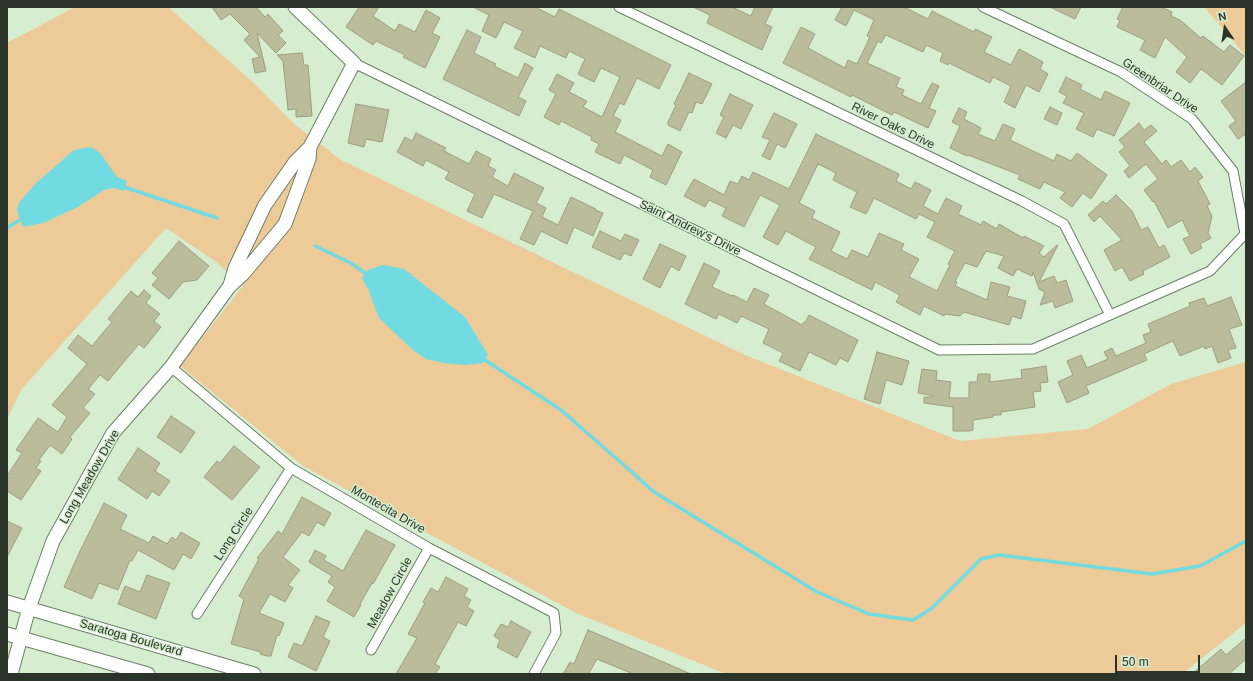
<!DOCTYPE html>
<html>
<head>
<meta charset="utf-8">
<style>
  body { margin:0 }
  #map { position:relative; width:1253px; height:681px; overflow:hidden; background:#d6edd0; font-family:Helvetica,sans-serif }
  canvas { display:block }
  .frame { position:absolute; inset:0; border:8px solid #2b3429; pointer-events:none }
  .north { position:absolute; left:1205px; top:8px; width:40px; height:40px; -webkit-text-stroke:3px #d6edd0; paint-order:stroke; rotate:347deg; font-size:11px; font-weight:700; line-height:16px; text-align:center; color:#2b3429 }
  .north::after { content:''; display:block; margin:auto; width:14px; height:18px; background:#2b3429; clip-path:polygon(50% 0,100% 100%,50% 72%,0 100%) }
  .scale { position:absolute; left:1115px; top:655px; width:85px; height:18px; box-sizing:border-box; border:2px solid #2b3429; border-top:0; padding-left:5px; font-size:12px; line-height:14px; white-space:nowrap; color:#2b3429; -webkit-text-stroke:3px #d6edd0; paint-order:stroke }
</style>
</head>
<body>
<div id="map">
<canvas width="1253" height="681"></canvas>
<div class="frame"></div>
<div class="north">N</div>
<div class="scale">50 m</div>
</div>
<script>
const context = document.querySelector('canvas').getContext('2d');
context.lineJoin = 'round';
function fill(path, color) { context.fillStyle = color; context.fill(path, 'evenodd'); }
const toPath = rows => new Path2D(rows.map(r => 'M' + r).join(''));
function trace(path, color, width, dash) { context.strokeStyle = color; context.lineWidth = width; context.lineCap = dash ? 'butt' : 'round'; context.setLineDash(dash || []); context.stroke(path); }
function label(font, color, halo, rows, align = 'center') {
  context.font = font + ' Helvetica,sans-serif'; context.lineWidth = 3; context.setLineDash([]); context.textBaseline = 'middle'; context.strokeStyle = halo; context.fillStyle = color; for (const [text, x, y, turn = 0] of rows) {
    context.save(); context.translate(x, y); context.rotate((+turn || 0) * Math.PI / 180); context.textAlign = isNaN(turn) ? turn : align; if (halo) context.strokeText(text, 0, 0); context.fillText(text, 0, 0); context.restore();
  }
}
const green = toPath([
  [75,7,168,7,256,85,294,124,341,160,745,355,960,441,1088,429,1171,384,1246,362,1246,623,1182,674,726,674,576,613,303,466,180,366,243,286,216,262,166,228,21,390,7,419,7,43],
  [1204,7,1246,7,1246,56]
]);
const water = toPath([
  [91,147,100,153,117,177,127,181,124,191,113,188,104,190,78,207,43,223,23,227,17,210,19,203,35,184,74,150],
  [383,265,404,269,465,317,488,355,483,363,465,365,444,363,426,359,413,350,379,318,368,289,362,278,368,270]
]);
const stream = toPath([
  [121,186,217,218],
  [7,228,23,218],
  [315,246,351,263,369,276],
  [482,358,561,410,634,474,654,492,817,592,869,614,913,620,931,609,981,559,999,555,1152,574,1200,566,1246,541]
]);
const building = toPath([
  [212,7,256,7,265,17,268,14,283,31,278,35,286,43,276,53,257,33,266,71,255,73,252,59,260,57,244,40,250,34,230,14,221,20,212,7],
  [359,7,379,7,373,16,395,31,399,24,415,32,426,10,440,18,432,33,440,37,425,68,403,57,405,55,376,41,373,45,346,27,359,7],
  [473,7,535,7,555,17,559,9,671,65,659,89,637,78,624,105,620,103,613,116,621,120,615,132,662,156,668,144,682,152,666,185,650,177,653,170,624,155,620,164,595,152,599,144,591,140,592,137,561,121,559,125,544,117,556,94,549,90,557,74,574,83,569,92,587,101,583,107,602,117,620,77,601,68,594,82,578,74,585,59,569,51,566,58,540,46,535,58,514,48,523,31,504,22,496,38,482,31,489,15,473,7],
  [693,7,732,7,751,16,755,7,773,7,765,24,772,27,762,50,707,23,710,15,693,7],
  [842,7,904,7,928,19,932,11,974,32,975,29,992,37,984,52,1011,65,1019,49,1043,62,1040,69,1048,74,1039,92,1026,85,1015,108,1004,102,1011,86,993,77,990,83,949,63,948,65,940,61,943,53,926,45,923,52,886,35,881,43,878,41,867,63,900,78,896,87,904,90,902,95,921,104,932,83,939,86,929,108,936,111,928,128,894,112,892,115,852,95,851,97,783,63,801,27,815,34,808,48,845,68,848,60,857,64,870,37,867,36,874,20,854,10,846,26,835,20,842,7],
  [1050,7,1081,7,1075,19,1050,7],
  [1123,7,1161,7,1172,12,1171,16,1180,20,1201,38,1203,36,1224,52,1230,45,1244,56,1222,85,1201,69,1190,83,1176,72,1187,57,1165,37,1155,58,1140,50,1145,40,1117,27,1120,20,1117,19,1123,7],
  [467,30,481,37,474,53,496,64,494,66,518,78,525,63,533,68,518,97,526,101,519,116,443,79,467,30],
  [302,53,304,65,308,65,312,116,296,117,296,109,288,110,283,61,277,55,302,53],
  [689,73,712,84,702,104,696,102,692,113,689,112,680,131,668,125,668,122,676,105,674,104,689,73],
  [1066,77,1082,85,1080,89,1101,100,1105,91,1130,103,1114,136,1097,129,1093,137,1076,129,1084,113,1063,103,1067,96,1059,92,1066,77],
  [1246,82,1246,134,1238,139,1229,126,1236,121,1221,101,1246,82],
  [730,94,753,105,741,129,733,125,726,138,716,133,724,117,720,115,730,94],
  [356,104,389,110,382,142,366,139,364,147,348,143,356,104],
  [1050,107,1062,113,1057,125,1044,119,1050,107],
  [959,108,967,112,964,119,981,128,978,134,995,141,1003,124,1015,129,1010,140,1054,161,1057,154,1071,161,1077,153,1107,175,1091,199,1083,193,1072,207,1060,198,1065,192,1044,182,1040,189,1018,179,1020,175,968,155,967,156,950,148,960,126,952,122,959,108],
  [774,113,797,124,785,148,777,144,770,160,762,156,770,140,762,137,774,113],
  [1139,123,1144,130,1151,125,1157,131,1144,142,1162,164,1166,160,1171,167,1181,160,1190,172,1195,167,1203,177,1198,181,1210,204,1207,206,1212,216,1208,233,1211,238,1200,244,1202,248,1191,254,1183,239,1190,236,1182,220,1168,228,1154,201,1153,202,1144,190,1158,179,1146,164,1129,178,1124,171,1130,166,1119,152,1125,147,1119,140,1139,123],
  [416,133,446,148,444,151,469,164,476,151,491,159,488,166,496,170,492,177,508,186,514,173,544,188,536,203,546,208,542,217,558,225,571,197,596,209,595,210,603,213,593,236,574,227,567,244,541,231,534,245,520,239,533,211,494,194,482,218,467,211,475,194,445,179,449,172,426,160,423,166,397,152,405,137,412,141,416,133],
  [816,134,899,174,896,181,911,189,915,182,931,190,923,206,938,214,946,198,962,206,958,214,981,225,983,221,997,229,999,224,1023,238,1024,236,1044,246,1039,253,1044,257,1057,245,1058,245,1039,282,1054,276,1057,283,1066,280,1073,301,1055,308,1053,301,1040,305,1045,292,1039,289,1033,272,1032,276,1017,269,1013,276,998,268,1004,256,986,251,977,267,965,263,955,281,957,282,955,286,987,300,991,282,1010,287,1007,296,1026,301,1021,319,1012,316,1009,325,964,312,960,316,945,314,944,316,924,306,920,315,896,302,900,295,875,282,872,290,809,259,816,247,786,231,778,245,763,237,780,205,760,195,744,227,722,216,726,208,709,200,705,207,684,196,694,179,724,195,730,181,738,184,742,176,749,180,753,172,789,189,816,134],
  [818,164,836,173,833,180,857,192,850,207,866,214,874,198,916,219,919,214,935,222,927,237,955,251,948,264,950,265,937,291,909,277,919,259,901,250,904,244,879,233,868,257,852,250,847,259,831,251,840,232,812,218,815,211,799,203,818,164],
  [1116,195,1132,211,1141,230,1148,227,1159,248,1164,245,1170,257,1143,271,1144,274,1130,281,1122,267,1115,271,1104,250,1122,240,1100,216,1094,222,1088,215,1103,201,1106,204,1116,195],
  [600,231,621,241,625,234,639,240,631,256,624,253,620,260,592,247,600,231],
  [179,241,209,266,197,280,183,282,169,299,152,285,158,278,152,273,179,241],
  [660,244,686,256,679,271,671,266,660,288,643,279,660,244],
  [704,263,720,271,712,287,732,296,733,295,747,302,754,288,769,295,764,304,802,325,804,322,805,323,809,315,858,340,848,362,840,358,836,365,809,352,800,371,779,361,783,353,763,343,769,329,741,316,737,323,719,314,716,319,685,304,704,263],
  [144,290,151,296,146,303,160,314,154,321,161,327,144,348,139,344,108,381,100,375,88,389,95,394,83,408,90,413,70,437,72,439,62,454,50,445,39,460,41,461,36,468,41,471,21,500,7,491,7,476,22,453,16,450,38,418,58,432,67,417,52,405,87,364,68,348,78,335,92,346,112,322,108,319,131,291,138,297,144,290],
  [1231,297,1242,325,1229,329,1236,348,1228,350,1231,358,1218,363,1212,346,1205,349,1204,346,1180,356,1173,341,1144,354,1147,360,1086,386,1089,393,1067,403,1058,382,1073,375,1067,361,1081,355,1087,368,1108,359,1104,352,1112,348,1116,356,1146,343,1143,335,1151,332,1148,324,1190,306,1189,303,1204,298,1207,306,1231,297],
  [877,352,909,361,902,385,886,380,880,404,864,399,877,352],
  [1046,366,1048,382,1040,383,1041,391,1033,392,1035,407,1001,412,1001,415,993,415,993,417,973,420,973,430,969,431,953,431,953,407,924,403,924,397,933,397,934,396,918,393,922,369,937,371,936,380,951,382,949,398,969,398,969,382,977,382,978,374,990,374,990,382,1022,378,1021,370,1046,366],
  [171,416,195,432,181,453,157,437,171,416],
  [234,446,260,467,232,500,204,477,217,461,220,463,234,446],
  [138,448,160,463,155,471,170,481,159,496,152,491,147,499,118,479,138,448],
  [302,497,331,513,324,526,317,522,309,536,302,532,283,557,300,570,288,585,293,588,285,602,270,594,259,613,284,623,279,636,277,635,271,656,267,656,260,654,261,652,231,644,244,599,239,596,259,559,257,558,278,531,282,534,302,497],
  [104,503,127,515,120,529,149,543,153,536,167,544,172,537,176,540,181,532,200,543,191,559,183,554,174,570,138,550,132,561,130,560,118,590,99,583,92,599,64,587,80,551,104,503],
  [7,521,22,528,7,557,7,521],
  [366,530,395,545,373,584,372,583,360,604,361,605,354,617,327,601,335,587,328,582,332,576,309,562,315,550,326,556,324,560,343,571,366,530],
  [147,575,170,583,156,619,118,604,125,586,140,592,147,575],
  [446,577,468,589,464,596,471,600,467,607,474,611,466,626,458,622,435,664,440,667,435,674,396,674,417,638,408,634,425,603,423,602,431,588,438,592,446,577],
  [316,616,330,622,323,637,330,641,316,671,288,657,294,643,302,646,316,616],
  [511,621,531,632,517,658,497,647,500,640,494,636,501,624,508,627,511,621],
  [588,630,668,664,691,674,633,674,597,659,589,673,592,674,563,674,570,662,574,664,588,630],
  [1246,638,1246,659,1229,674,1192,674,1221,649,1226,655,1246,638]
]);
const street = toPath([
  [619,7,1022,201,1064,224,1110,315],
  [354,63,939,350,1033,349,1210,271,1245,234,1233,171,1192,119,1121,72,983,7],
  [171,367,291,468,429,548,554,613,556,633,534,674],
  [197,614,291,468],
  [371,650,429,548]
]);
const secondary = toPath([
  [230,285,235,268,265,205,295,162,310,147,354,63,295,7],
  [7,602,254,674],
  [7,634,148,674],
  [11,674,29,608,53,541,113,433,171,367,229,287,243,274,285,224,309,159,310,147]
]);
const streetNames = [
  ["Greenbriar Drive",1160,86,34],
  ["River Oaks Drive",893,126,26],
  ["Saint Andrew's Drive",690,228,26],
  ["Long Meadow Drive",90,477,-60],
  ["Montecita Drive",388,510,30],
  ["Long Circle",234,534,-57],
  ["Meadow Circle",390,593,-61],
  ["Saratoga Boulevard",131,638,16]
];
fill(green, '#edcb98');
fill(water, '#71dbe1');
trace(stream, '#71dbe1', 3.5);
fill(building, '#bbbc9b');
trace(building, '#9e9e7e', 1);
trace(street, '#6b8066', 11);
trace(secondary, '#6b8066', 15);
trace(street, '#fff', 9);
trace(secondary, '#fff', 13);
label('12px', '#2b3429', '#d6edd0', streetNames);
</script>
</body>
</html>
